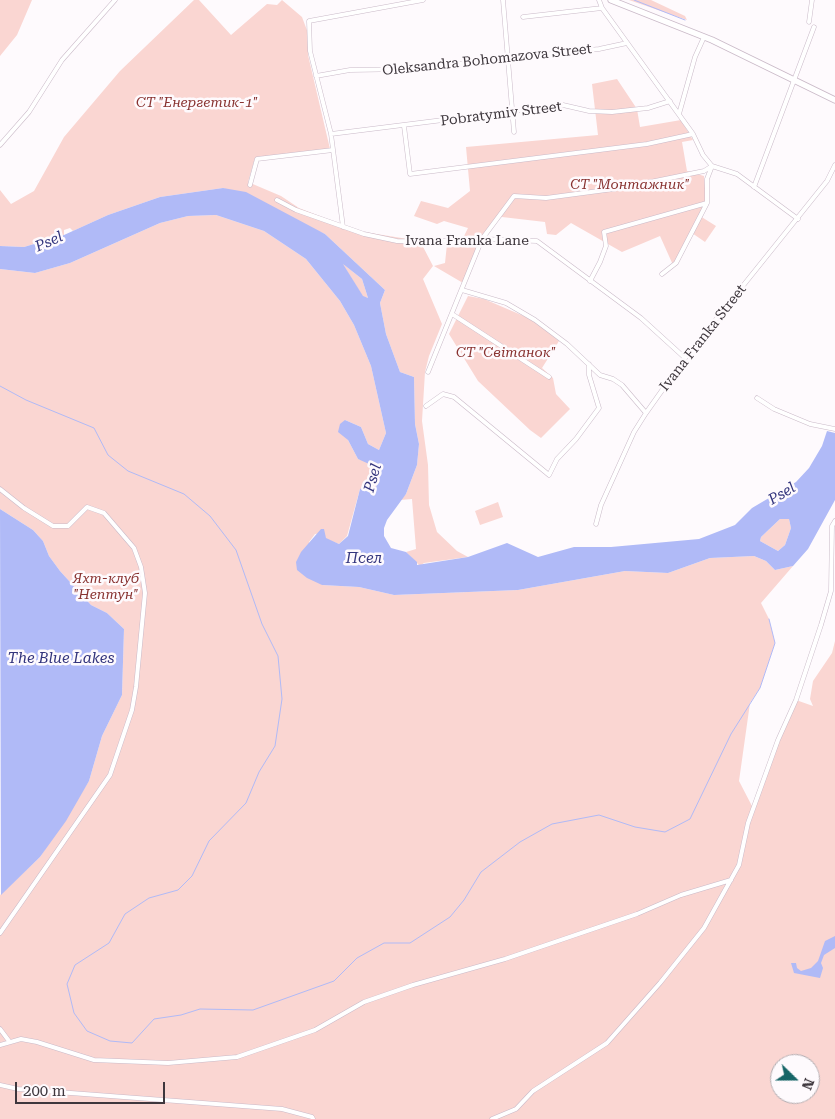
<!DOCTYPE html>
<html>
<head>
<meta charset="utf-8">
<style>
  body { margin:0 }
  #map { position:relative; width:835px; height:1119px; overflow:hidden; background:#fefafd; font-family:"Roboto Serif",serif }
  canvas { display:block }
  .north { position:absolute; left:770px; top:1054px; width:50px; height:50px; box-sizing:border-box; background:#fefafd; border:1px solid #b1acb0; border-radius:50%; rotate:112deg; font-size:14px; font-weight:700; line-height:20px; text-align:center; color:#3e373d }
  .north::after { content:''; display:block; margin:auto; width:18px; height:22px; background:#166567; clip-path:polygon(50% 0,100% 100%,50% 72%,0 100%) }
  .scale { position:absolute; left:15px; top:1082px; width:150px; height:22px; box-sizing:border-box; border:2px solid #3e373d; border-top:0; padding-left:6px; font-size:15px; line-height:18px; white-space:nowrap; color:#3e373d; -webkit-text-stroke:4px #fefafd; paint-order:stroke }
</style>
</head>
<body>
<div id="map">
<canvas width="835" height="1119"></canvas>
<div class="north">N</div>
<div class="scale">200 m</div>
</div>
<script>
const context = document.querySelector('canvas').getContext('2d');
context.lineJoin = 'round';
function fill(path, color) { context.fillStyle = color; context.fill(path, 'evenodd'); }
const toPath = rows => new Path2D(rows.map(r => 'M' + r).join(''));
function trace(path, color, width, dash) { context.strokeStyle = color; context.lineWidth = width; context.lineCap = dash ? 'butt' : 'round'; context.setLineDash(dash || []); context.stroke(path); }
function label(font, color, halo, rows, align = 'center') {
  context.font = font + ' "Roboto Serif",serif'; context.lineWidth = 5; context.setLineDash([]); context.textBaseline = 'middle'; context.strokeStyle = halo; context.fillStyle = color; for (const [text, x, y, turn = 0] of rows) {
    context.save(); context.translate(x, y); context.rotate((+turn || 0) * Math.PI / 180); context.textAlign = isNaN(turn) ? turn : align; if (halo) context.strokeText(text, 0, 0); context.fillText(text, 0, 0); context.restore();
  }
}
const green = toPath([
  [0,0,32,0,17,35,0,56],
  [194,0,199,0,231,35,267,4,277,5,282,0,302,17,308,33,308,55,330,149,255,158,248,182,281,196,299,208,358,231,420,241,433,266,423,279,442,324,429,356,425,372,422,421,428,465,429,505,437,532,457,551,468,557,424,563,420,566,406,552,416,549,412,499,400,500,406,494,417,465,419,444,415,424,414,377,400,372,386,334,380,303,385,290,325,234,223,188,160,197,108,215,73,231,70,228,64,230,64,235,24,247,0,246,0,190,11,204,34,191,64,137,120,71],
  [629,0,651,0,685,16,687,20],
  [617,79,637,109,640,127,681,120,693,140,682,142,687,171,704,176,706,201,700,216,716,226,705,242,692,233,673,265,660,236,622,252,571,223,556,235,547,234,545,222,502,217,493,221,482,236,463,283,434,266,445,263,447,244,461,242,468,228,444,221,437,224,414,216,421,201,448,208,470,191,466,147,598,135,592,84],
  [216,215,264,231,306,259,340,301,354,325,371,366,386,433,379,450,368,444,361,427,345,420,348,440,358,459,373,462,376,466,378,477,376,488,375,491,360,489,347,536,339,544,326,539,324,533,315,534,309,542,322,585,359,587,394,595,518,590,625,571,668,573,710,558,754,556,766,561,775,570,793,566,761,603,769,619,775,643,760,688,750,703,739,781,753,808,796,700,813,706,810,699,813,681,832,653,835,641,835,1119,0,1119,0,895,40,857,89,781,102,736,122,695,124,629,107,613,91,605,60,571,49,556,43,541,33,530,0,509,0,269,35,273,70,263,160,223,188,216],
  [780,1064,810,1064,810,1094,780,1094],
  [342,263,362,279,368,298,363,297],
  [468,296,484,299,533,320,559,341,542,368,553,378,556,394,570,409,541,438,530,430,478,381,449,334],
  [498,502,503,517,480,525,475,511],
  [780,519,789,519,791,528,785,545,778,551,760,541,761,537]
]);
const water = toPath([
  [223,188,246,192,325,234,385,290,380,303,386,334,400,372,414,377,415,424,419,444,417,465,406,494,387,520,384,528,384,536,391,548,406,552,417,562,417,565,468,557,507,543,538,557,574,547,611,547,699,539,735,525,752,508,796,482,809,468,822,446,827,431,835,433,835,500,808,549,793,566,775,570,766,561,754,556,710,558,668,573,625,571,518,590,394,595,359,587,322,585,307,578,297,570,296,562,301,552,321,529,324,529,326,538,339,544,348,536,360,489,366,486,373,491,376,488,378,477,376,466,373,462,369,464,358,459,348,440,338,432,340,424,345,420,361,427,368,444,379,450,386,433,371,366,354,325,340,301,306,259,264,231,216,215,188,216,160,223,70,263,35,273,0,269,0,246,24,247,64,235,108,215,160,197],
  [343,264,362,279,368,298,363,296],
  [780,519,789,519,791,528,785,545,778,551,760,541,761,537],
  [0,509,33,530,43,541,49,556,60,571,91,605,107,613,124,629,122,695,102,736,89,781,66,821,40,857,1,895],
  [835,936,835,948,824,955,821,963,823,968,820,978,794,973,791,963,796,963,797,968,801,971,811,968,818,961,825,941]
]);
const stream = toPath([
  [634,0,685,20],
  [0,386,26,400,94,428,108,455,128,471,184,494,210,516,236,550,262,624,278,656,282,699,275,746,259,772,246,803,209,841,192,876,178,890,149,898,125,914,109,943,75,965,67,984,74,1013,87,1031,110,1041,132,1043,154,1019,181,1015,200,1009,253,1010,334,981,357,958,384,943,410,943,450,917,464,900,481,872,520,842,552,824,599,815,635,827,665,832,690,819,731,734,760,688,775,643,769,619]
]);
const street = toPath([
  [503,0,514,132],
  [599,0,602,8,693,134,703,155,712,166,737,174,798,219],
  [523,17,602,8],
  [809,22,812,0],
  [316,76,350,70,410,69,599,49,627,43],
  [679,114,695,57,704,37],
  [404,126,410,174,647,144,693,134],
  [331,134,563,105,589,111,612,112,648,108,670,101],
  [0,145,29,112,62,60,115,0],
  [250,185,257,159,333,150],
  [754,187,814,27],
  [277,200,296,210,364,234,397,241,423,242,482,239,537,241,641,318,685,358],
  [343,227,331,134,310,51,309,21,423,0],
  [590,281,600,262,606,246,604,232,707,203],
  [462,290,506,303,535,320,567,344,600,375,613,379,622,385,646,413],
  [452,314,549,377],
  [428,372,482,239,514,196,546,198,621,188,704,171,712,166,707,179,707,203,676,263,662,274],
  [757,398,774,409,810,424,835,429],
  [426,406,443,394,454,397,549,475,557,459,576,439,599,408,589,375,589,364],
  [0,489,24,508,53,526,68,526,87,507,104,513,134,548,141,567,145,593,136,687,132,710,110,775,0,933],
  [596,524,601,505,634,432,646,413,685,358,827,181,835,165],
  [0,1029,9,1041],
  [0,1045,21,1039,37,1042,94,1060,168,1063,237,1057,315,1030,364,1002,413,985,505,959,637,914,681,895,731,880],
  [0,1085,18,1089,282,1109,312,1117,313,1119],
  [492,1119,516,1109,533,1091,607,1043,660,983,704,928,739,865,748,823,778,740,796,700,821,625,831,591,832,526,835,521]
]);
const secondary = toPath([
  [611,0,712,40,835,100]
]);
const streetNames = [
  ["Oleksandra Bohomazova Street",487,60,-6],
  ["Pobratymiv Street",501,114,-7],
  ["Ivana Franka Lane",467,241],
  ["Ivana Franka Street",703,338,-52]
];
const parkNames = [
  ["СТ \"Енергетик-1\"",197,103],
  ["СТ \"Монтажник\"",630,185],
  ["СТ \"Світанок\"",506,353],
  ["Яхт-клуб",106,579],
  ["\"Нептун\"",106,595]
];
const waterNames = [
  ["Psel",49,242,-24],
  ["Psel",373,478,-74],
  ["Psel",782,494,-31],
  ["Псел",364,559],
  ["The Blue Lakes",61,659]
];
fill(green, '#fad6d2');
fill(water, '#b0baf7');
trace(stream, '#b0baf7', 1);
trace(street, '#cabac8', 5);
trace(secondary, '#cabac8', 7);
trace(street, '#fff', 4);
trace(secondary, '#fff', 5.5);
label('14px', '#3e373d', '#fefafd', streetNames);
label('italic 14px', '#893331', '#fefafd', parkNames);
label('italic 15px', '#33357d', '#fefafd', waterNames);
</script>
</body>
</html>
